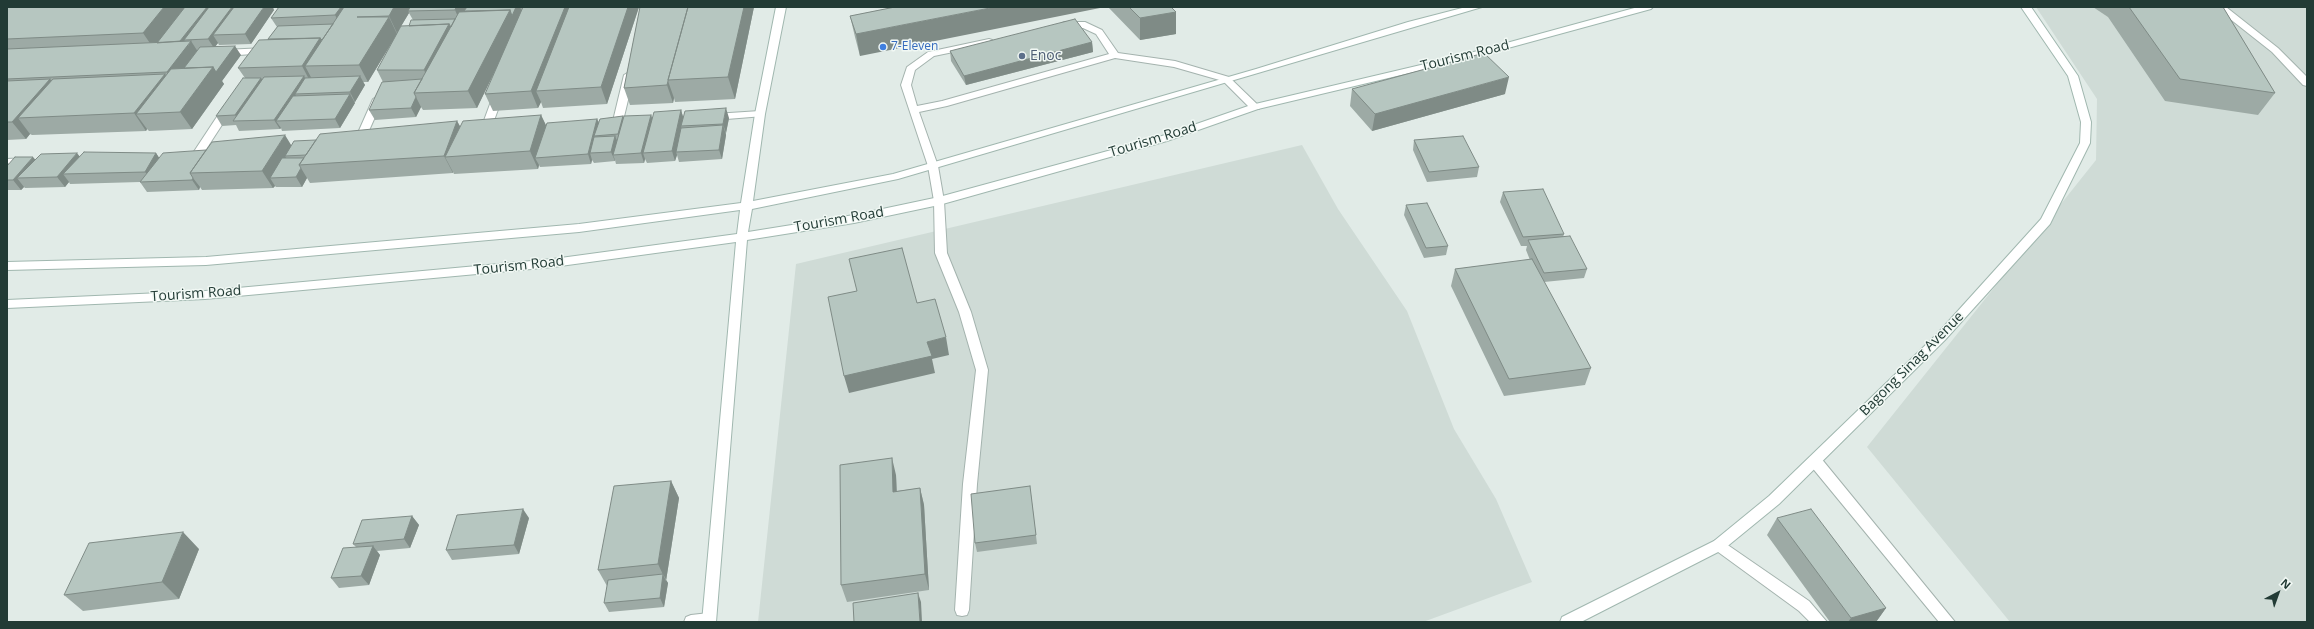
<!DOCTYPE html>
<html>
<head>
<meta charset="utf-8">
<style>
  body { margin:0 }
  #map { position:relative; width:2314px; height:629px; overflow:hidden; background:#e1ebe7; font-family:"Open Sans",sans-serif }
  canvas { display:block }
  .frame { position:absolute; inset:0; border:8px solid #223b35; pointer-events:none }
  .north { position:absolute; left:2258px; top:573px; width:40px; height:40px; -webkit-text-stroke:3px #f1f8f4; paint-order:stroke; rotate:41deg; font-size:11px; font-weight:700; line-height:16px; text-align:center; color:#223b35 }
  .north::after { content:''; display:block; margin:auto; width:14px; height:18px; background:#223b35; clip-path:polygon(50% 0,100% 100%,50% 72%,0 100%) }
</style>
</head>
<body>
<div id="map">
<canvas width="2314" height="629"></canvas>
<div class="frame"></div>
<div class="north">N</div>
</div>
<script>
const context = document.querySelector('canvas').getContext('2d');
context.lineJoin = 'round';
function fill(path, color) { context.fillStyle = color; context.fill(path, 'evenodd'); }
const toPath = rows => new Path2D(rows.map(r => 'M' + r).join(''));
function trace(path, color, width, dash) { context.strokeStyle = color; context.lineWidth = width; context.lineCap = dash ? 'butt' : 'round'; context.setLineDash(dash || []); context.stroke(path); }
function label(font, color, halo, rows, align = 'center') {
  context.font = font + ' "Open Sans",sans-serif'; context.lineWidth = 3; context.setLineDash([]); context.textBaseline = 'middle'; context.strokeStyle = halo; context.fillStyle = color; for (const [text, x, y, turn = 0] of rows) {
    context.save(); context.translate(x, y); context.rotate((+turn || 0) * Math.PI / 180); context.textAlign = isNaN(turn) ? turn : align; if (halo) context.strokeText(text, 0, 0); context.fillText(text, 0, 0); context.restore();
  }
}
const built = toPath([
  [2036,7,2307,7,2307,622,2010,622,1867,447,2096,160,2097,99],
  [1302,145,1338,209,1407,311,1454,429,1496,499,1532,582,1423,622,758,622,796,264]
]);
const lane = toPath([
  [2215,7,2226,7,2278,48,2307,77,2307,86,2303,85,2272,52,2215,7],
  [1085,22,1102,30,1118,53,1175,61,1229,77,1260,107,1259,109,1251,109,1223,81,1174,67,1115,58,947,106,919,112,938,166,944,201,947,253,971,312,988,370,977,484,969,610,967,615,962,616,957,615,955,610,963,484,976,370,959,312,935,253,934,201,928,166,901,85,907,67,928,52,989,39,992,40,992,44,934,56,915,70,911,85,917,106,942,101,1109,54,1096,34,1083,28,1064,28,1059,25,1064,22,1085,22],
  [1719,539,1809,601,1827,622,1810,622,1799,611,1714,549,1712,545,1714,541,1719,539],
  [709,613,714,615,715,622,684,622,686,617,691,615,709,613]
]);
const street = toPath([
  [265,48,270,51,268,53,224,56,219,53,224,50,265,48],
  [629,72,634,75,622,125,617,128,612,125,624,75,629,72],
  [498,93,503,96,489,134,488,136,480,136,479,134,493,96,498,93],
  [378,96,383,99,363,144,362,146,354,146,353,144,373,99,378,96],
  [228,105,233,108,201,157,193,157,192,155,193,153,224,106,228,105],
  [760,111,764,112,764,116,714,120,709,117,714,114,760,111],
  [27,158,32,161,31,163,7,165,7,159,27,158],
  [1815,456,1820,457,1955,622,1939,622,1810,465,1808,461,1810,457,1815,456]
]);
const secondary = toPath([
  [776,7,786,7,765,114,753,201,893,174,1256,69,1408,22,1466,7,1482,7,898,179,752,209,748,232,854,215,939,197,1159,137,1251,105,1459,56,1638,7,1653,7,1651,9,1464,60,1258,109,1167,141,939,205,854,223,747,240,716,622,702,622,736,242,553,267,205,299,7,308,7,300,205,291,553,259,737,234,740,210,579,232,206,265,7,270,7,262,206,257,579,224,741,203,755,114,776,7],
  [2021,7,2031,7,2078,76,2091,122,2090,143,2050,224,1945,340,1779,504,1724,549,1581,622,1560,622,1562,617,1714,541,1769,496,1937,334,2041,219,2080,143,2081,122,2068,76,2021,7]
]);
const wall = toPath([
  [7,7,274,10,251,44,219,45,218,43,215,47,241,55,222,81,224,84,192,129,149,131,147,129,146,131,32,135,30,134,26,139,7,140],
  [279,7,639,7,607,104,543,108,541,102,538,108,493,111,485,94,498,64,477,108,423,110,421,107,416,117,375,120,369,110,383,82,377,70,394,39,368,82,363,82,365,85,355,102,354,102,355,103,340,128,282,131,281,128,280,129,239,131,236,125,222,126,216,116,245,78,238,68,268,39,277,27,271,18],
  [409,13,413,20,409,26,397,33],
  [640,7,754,7,735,99,675,102,674,98,673,103,630,105,624,88],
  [895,7,860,56,855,37,850,16],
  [1108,7,1171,7,1176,12,1176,34,1140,40],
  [2093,7,2223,7,2275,93,2258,115,2165,101,2108,17],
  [1092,42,1093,52,966,85,951,61,950,51],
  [1352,89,1505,94,1372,131,1350,106],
  [681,110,683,117,729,118,726,133,726,135,722,159,679,162,677,155,675,161,647,163,645,159,644,163,616,164,615,160,615,161,594,163,592,160,591,164,540,167,539,165,538,169,454,174,453,172,453,173,310,183,307,178,302,187,276,187,275,186,273,188,202,190,200,187,199,190,147,192,140,182,70,184,69,182,65,187,25,188,24,187,21,190,7,190,7,162,9,164,80,156,156,153,159,158,291,146,316,140,457,121,460,126,541,115,546,125,597,119,599,122,623,116,623,118,651,115,652,118],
  [1414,140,1479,167,1477,177,1427,182,1413,150],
  [1503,192,1564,234,1563,237,1587,269,1584,278,1544,282,1591,368,1585,385,1504,396,1451,286,1455,269,1530,260,1526,250,1527,246,1521,246,1500,202],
  [1406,205,1448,246,1446,255,1424,258,1404,215],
  [896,475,897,491,920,488,924,505,929,590,847,602,841,585],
  [671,481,679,498,666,581,668,583,664,607,609,612,604,603,607,586,598,570],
  [1030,486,1037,544,977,552,975,543],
  [412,516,419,525,410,548,377,551,380,555,369,585,339,588,331,578,356,547,353,544],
  [529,518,519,554,452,560,446,550],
  [1777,518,1886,608,1876,622,1830,622,1767,535],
  [199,549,179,599,83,611,64,595]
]);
const shadedWall = toPath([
  [164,7,186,7,158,55,143,33],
  [207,7,212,7,184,40,188,46,191,41,202,58,178,89,167,72,180,41],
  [232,7,240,7,213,35,218,43,214,48,208,39],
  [264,7,273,7,274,10,251,44,245,34],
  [341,7,360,7,344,32,335,15],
  [394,7,412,7,408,11,409,13,397,33,389,16],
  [456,7,472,7,459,19,455,10],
  [516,7,520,7,522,12,517,26,477,108,468,91,510,10],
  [565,7,578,7,536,91,541,102,538,108,531,91],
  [628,7,639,7,607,104,601,87],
  [744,7,754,7,735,99,728,77],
  [995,7,1105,7,860,56,856,34],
  [1176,12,1176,34,1140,40,1140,18],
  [389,17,397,34,368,82,359,65],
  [449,24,457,41,432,87,424,70],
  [320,38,330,54,305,66,313,81,311,83,302,66],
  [1092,42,1093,52,966,85,964,76],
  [235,46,241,55,222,81,224,84,192,129,180,112,213,67],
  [165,74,176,91,136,114,147,129,146,131,134,113],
  [304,76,309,85,295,94,299,101,276,121,281,128,280,129,274,120],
  [360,76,365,85,355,102,350,92],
  [1509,77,1505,94,1372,131,1375,114],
  [261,78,267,87,239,121,235,115],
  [50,79,62,96,18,118,30,134,26,139,12,122],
  [668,81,674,98,673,103,667,85],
  [350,94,355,103,340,128,335,119],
  [416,97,421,107,416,117,411,108],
  [726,108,729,118,726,133,723,124],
  [681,110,684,120,681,126,682,130,676,152,677,155,675,161,672,151],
  [541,115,549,132,535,158,539,165,538,169,530,151],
  [651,115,654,124,643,153,645,159,644,163,641,153],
  [623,116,626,126,621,144,618,134],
  [597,119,601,128,594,136,597,143,590,153,592,160,591,164,588,154],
  [457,121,466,138,445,157,453,172,453,173,444,156],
  [723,125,726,135,722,159,719,150],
  [285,135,296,153,285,156,289,163,270,178,275,186,273,188,262,171],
  [615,136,619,145,613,155,615,160,615,161,611,152],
  [77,153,84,162,63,174,69,182,65,187,57,177],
  [156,153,162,162,152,181,145,172],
  [33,157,41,166,17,178,24,187,21,190,13,180],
  [301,168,307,178,302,187,296,177],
  [193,178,200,187,199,190,192,180],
  [946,337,949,355,932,359,935,373,849,393,844,376,927,342],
  [892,458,896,475,897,509,893,492],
  [671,481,679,498,666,581,658,564],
  [920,488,924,505,929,590,925,574],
  [523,509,529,518,519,554,514,545],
  [412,516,419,525,410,548,404,539],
  [183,532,199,549,179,599,162,582],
  [373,546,380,555,369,585,361,576],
  [663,574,668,583,664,607,660,598],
  [918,593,921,602,922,622,920,622],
  [1886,608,1876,622,1848,622,1851,618]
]);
const building = toPath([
  [7,7,164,7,143,33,7,39,7,7],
  [185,7,207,7,180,41,157,43,185,7],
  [209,7,232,7,208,39,184,40,209,7],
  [234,7,264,7,245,34,213,35,234,7],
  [279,7,341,7,335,15,271,18,279,7],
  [344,7,394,7,389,16,357,17,389,17,359,65,305,66,344,7],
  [410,7,456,7,455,10,408,11,410,7],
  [467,7,516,7,512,16,510,10,464,11,467,7],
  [523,7,565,7,531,91,485,94,523,7],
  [569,7,628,7,601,87,536,91,569,7],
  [640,7,688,7,668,80,668,81,667,85,624,88,640,7],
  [688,7,744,7,728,77,668,80,688,7],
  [895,7,995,7,856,34,850,16,895,7],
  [1129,7,1171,7,1176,12,1140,18,1129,7],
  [2129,7,2223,7,2275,93,2180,79,2129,7],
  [510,10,468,91,414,93,459,12,510,10],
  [455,19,451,27,449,24,409,26,411,20,455,19],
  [1075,19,1092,42,964,76,950,51,1075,19],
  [333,24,322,40,320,38,268,39,278,26,333,24],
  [449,24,424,70,377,70,401,26,449,24],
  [320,38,302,66,238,68,259,40,320,38],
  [191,41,167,72,7,79,7,49,191,41],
  [235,46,216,72,213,67,184,68,200,47,235,46],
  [1484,53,1509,77,1375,114,1352,89,1484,53],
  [213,67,180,112,136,114,171,69,213,67],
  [165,74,134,113,18,118,53,79,165,74],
  [304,76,274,120,233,121,264,77,304,76],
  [360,76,350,92,295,94,305,78,360,76],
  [243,78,261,78,235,115,216,116,243,78],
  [50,79,12,122,7,122,7,81,50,79],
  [422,79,414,93,416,97,411,108,369,110,382,82,422,79],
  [350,94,335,119,276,121,293,96,350,94],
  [726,108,723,124,681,126,685,111,726,108],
  [681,110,672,151,643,153,654,112,681,110],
  [541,115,530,151,445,157,463,121,541,115],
  [651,115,641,153,613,155,624,116,651,115],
  [623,116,618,134,594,136,600,119,623,116],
  [597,119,588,154,535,158,547,123,597,119],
  [457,121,444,156,299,165,320,134,457,121],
  [723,125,719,150,676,152,681,128,723,125],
  [285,135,262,171,190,173,212,142,285,135],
  [615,136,611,152,590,153,594,137,615,136],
  [1463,136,1479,167,1429,172,1414,140,1463,136],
  [316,140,306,155,285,156,294,141,316,140],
  [206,150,190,173,193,178,192,180,140,182,163,153,206,150],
  [84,152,156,153,145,172,63,174,84,152],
  [77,153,57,177,17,178,41,154,77,153],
  [15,157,33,157,13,180,7,180,7,166,15,157],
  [282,158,304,158,299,165,301,168,296,177,270,178,282,158],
  [1543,189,1564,234,1523,237,1503,192,1543,189],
  [1427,203,1448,246,1426,248,1406,205,1427,203],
  [1570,236,1587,269,1544,273,1528,240,1570,236],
  [902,248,917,303,935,299,946,337,927,342,932,356,844,376,828,297,857,291,849,259,902,248],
  [1532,259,1591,368,1509,379,1455,269,1532,259],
  [892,458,893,492,920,488,925,574,841,585,840,465,892,458],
  [671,481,658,564,598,570,614,486,671,481],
  [1030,486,1036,535,975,543,971,494,1030,486],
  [523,509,514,545,446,550,457,515,523,509],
  [1811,509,1886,608,1851,618,1777,518,1811,509],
  [412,516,404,539,353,544,362,520,412,516],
  [183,532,162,582,64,595,89,543,183,532],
  [373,546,361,576,331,578,343,548,373,546],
  [663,574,660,598,604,603,608,580,663,574],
  [918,593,920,622,854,622,853,603,918,593]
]);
const markers = [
  [883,47,4,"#3f7fe0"],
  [1022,56,4,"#5c6f8a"]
];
const farShopnames = [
  ["7-Eleven",891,47]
];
const serviceNames = [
  ["Enoc",1030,56]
];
const streetNames = [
  ["Tourism Road",1465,56,-14],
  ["Tourism Road",1153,140,-17],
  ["Tourism Road",839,220,-10],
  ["Tourism Road",519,266,-6],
  ["Tourism Road",196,294,-4],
  ["Bagong Sinag Avenue",1912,364,-45]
];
fill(built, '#cfdbd6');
trace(lane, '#a4b3ae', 2);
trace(street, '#a4b3ae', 2);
trace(secondary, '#a0b7af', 2);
fill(lane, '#fff');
fill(street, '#fff');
fill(secondary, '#fff');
fill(wall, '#9daaa5');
fill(shadedWall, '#7f8b86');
fill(building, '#b6c6c0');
trace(building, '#7f8b86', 1);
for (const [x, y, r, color] of markers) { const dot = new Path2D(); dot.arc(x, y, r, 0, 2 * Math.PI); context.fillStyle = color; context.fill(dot); trace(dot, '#f1f8f4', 1.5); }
label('12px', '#366cbe', '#f1f8f4', farShopnames, 'left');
label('14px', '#4e5e75', '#f1f8f4', serviceNames, 'left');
label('14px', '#223b35', '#f1f8f4', streetNames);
</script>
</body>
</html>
